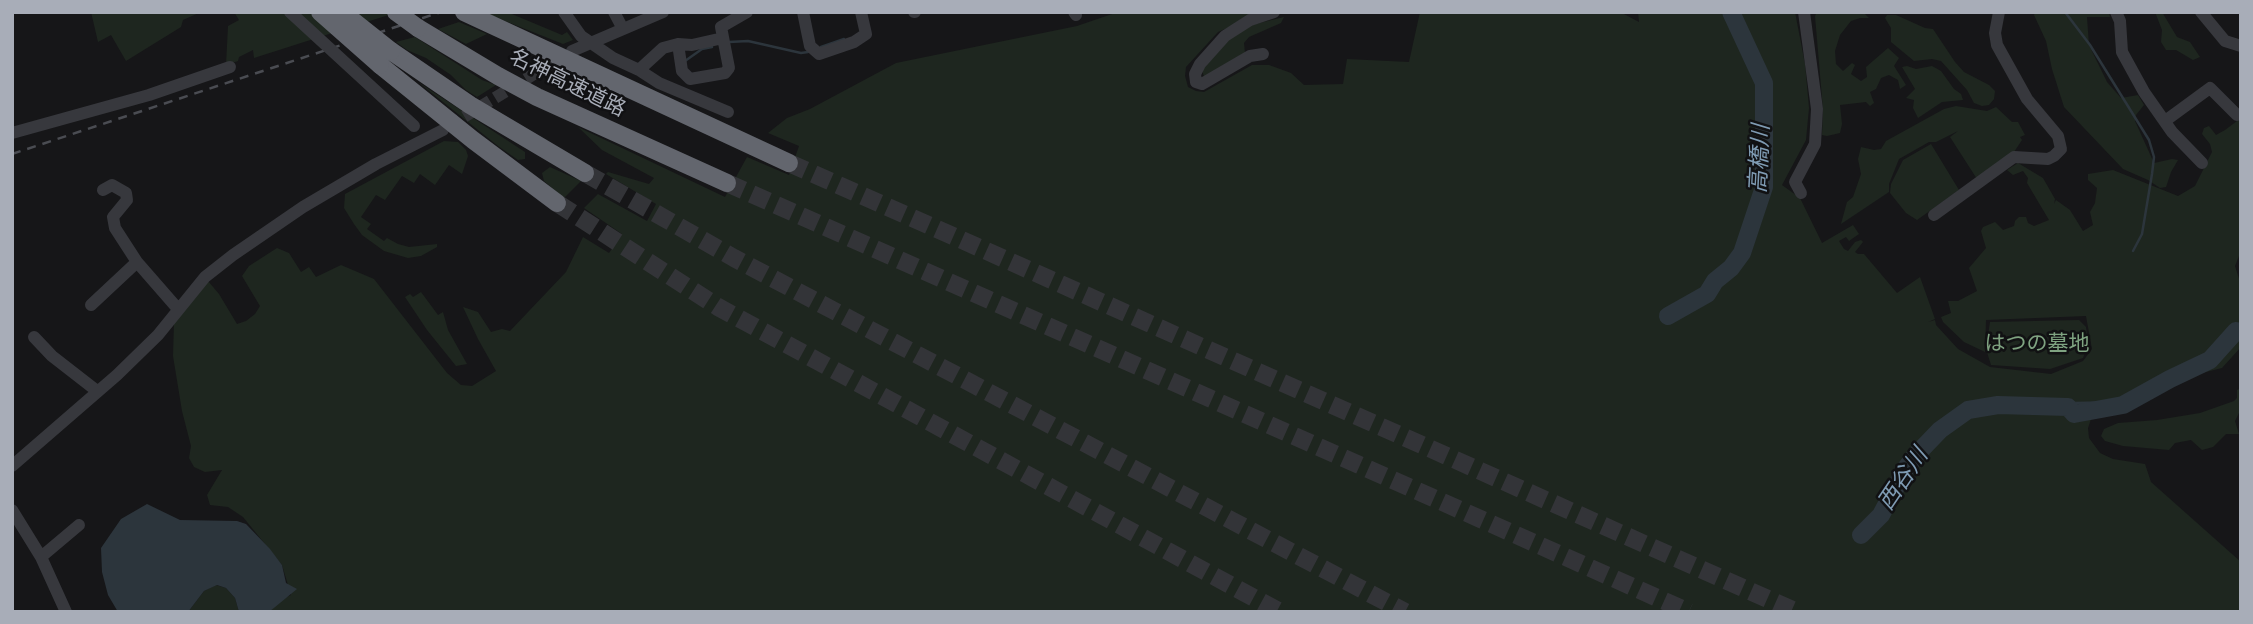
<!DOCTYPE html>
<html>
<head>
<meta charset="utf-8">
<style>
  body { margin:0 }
  #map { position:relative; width:2253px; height:624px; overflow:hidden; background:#161618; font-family:Poppins,sans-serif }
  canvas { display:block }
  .frame { position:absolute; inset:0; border:14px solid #a8adb8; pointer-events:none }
</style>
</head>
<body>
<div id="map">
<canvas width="2253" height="624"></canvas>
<div class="frame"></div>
</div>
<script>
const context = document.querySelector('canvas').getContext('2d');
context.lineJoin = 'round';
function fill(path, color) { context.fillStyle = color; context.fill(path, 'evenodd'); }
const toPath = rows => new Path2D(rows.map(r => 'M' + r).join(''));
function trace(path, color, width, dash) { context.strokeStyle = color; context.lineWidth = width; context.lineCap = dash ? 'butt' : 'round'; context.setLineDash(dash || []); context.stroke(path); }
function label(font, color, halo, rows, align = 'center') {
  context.font = font + ' Poppins,"Noto Sans JP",sans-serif'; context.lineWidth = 5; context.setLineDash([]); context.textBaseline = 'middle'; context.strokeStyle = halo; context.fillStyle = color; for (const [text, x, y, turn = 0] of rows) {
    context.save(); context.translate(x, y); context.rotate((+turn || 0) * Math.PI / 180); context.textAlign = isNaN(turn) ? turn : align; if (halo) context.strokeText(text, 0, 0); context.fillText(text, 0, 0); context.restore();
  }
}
const green = toPath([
  [91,12,201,12,183,20,181,27,126,61,111,35,98,42],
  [234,12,398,12,254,58,253,50,239,57,238,61,226,65,228,26,239,20],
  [489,12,507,12,562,35,567,32,573,40,563,44,490,15],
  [1118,12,1264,12,1218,32,1186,67,1185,76,1188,87,1196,91,1204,92,1252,65,1269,65,1291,73,1304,85,1343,84,1347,59,1409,62,1420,12,1620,12,1639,22,1638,12,1795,12,1805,64,1809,108,1806,140,1782,185,1800,198,1822,243,1853,225,1859,234,1849,241,1846,237,1839,241,1844,249,1848,251,1855,242,1861,240,1863,242,1855,252,1858,254,1864,254,1897,293,1920,277,1935,319,1928,322,1935,320,1936,325,1958,349,1990,367,2051,374,2083,361,2092,349,2086,316,1986,320,1985,352,1964,342,1943,322,1941,317,1951,313,1948,301,1958,301,1977,291,1969,268,1986,248,1981,231,1983,227,1995,222,2003,230,2014,226,2015,221,2019,217,2026,217,2028,223,2034,226,2049,220,2027,183,2028,178,2023,171,2013,175,2007,170,2018,163,2043,178,2055,199,2054,204,2056,200,2070,210,2083,231,2093,225,2090,212,2095,203,2097,188,2088,180,2088,174,2113,170,2178,196,2195,186,2212,152,2210,144,2202,134,2204,128,2209,126,2216,135,2225,130,2241,118,2241,251,2235,266,2241,285,2241,347,2222,368,2154,385,2131,403,2091,419,2088,428,2089,438,2100,453,2113,459,2145,464,2151,482,2241,562,2241,612,269,612,282,599,291,595,282,565,243,517,228,507,210,505,207,495,222,470,205,472,194,467,189,458,191,446,182,411,173,356,174,323,208,281,219,294,237,324,246,321,255,314,260,306,242,276,249,266,277,248,289,253,301,272,309,267,316,277,341,265,374,279,447,373,461,385,472,386,496,371,478,339,463,307,478,312,491,332,502,329,510,331,566,272,583,237,609,253,622,234,584,208,598,194,647,221,656,204,606,174,608,172,649,184,654,178,602,150,578,127,725,197,747,157,789,175,799,146,768,133,787,118,810,109,896,63,1077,26],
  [1817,12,1863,12,1869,18,1860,18,1851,21,1840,35,1835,51,1836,64,1843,71,1852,63,1855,65,1851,74,1861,81,1867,77,1866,67,1888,48,1899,58,1894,66,1906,85,1900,89,1898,80,1889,75,1881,78,1876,89,1870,92,1874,103,1870,106,1866,102,1840,105,1842,124,1840,133,1827,136,1822,135,1823,110,1815,16],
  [2036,12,2109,12,2110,17,2087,17,2089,45,2107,82,2121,98,2138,95,2144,105,2136,115,2135,121,2154,163,2172,159,2178,160,2171,172,2166,187,2160,188,2148,180,2123,169,2064,107,2052,69,2046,41,2034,15],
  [2155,12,2162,12,2177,37,2190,42,2200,57,2193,60,2176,50,2166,50,2161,42,2162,30],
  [1887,15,1896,15,1925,28,1933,29,1955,62,1964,72,1989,85,1995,91,1994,99,1989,105,1982,106,1974,103,1967,90,1941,61,1932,59,1914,61,1891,42,1891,28,1885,18],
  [1284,17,1281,23,1249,37,1244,43,1245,53,1204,77,1202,70,1228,40,1251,25],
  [459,22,487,34,466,44,438,29],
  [415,37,482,80,496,85,477,97,466,90,451,75,426,58,407,50,396,42],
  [1907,66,1916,69,1932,66,1941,71,1954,89,1961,94,1963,100,1942,102,1918,118,1913,108,1914,100,1906,98,1915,89,1902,67],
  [418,82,525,152,525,159,518,160,498,146],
  [1956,106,1987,111,1996,107,2012,122,2018,122,2025,135,2020,137,2022,140,2014,152,1977,179,1950,137,1958,131,1936,142,1929,142,1899,159,1889,184,1889,192,1841,224,1847,202,1853,197,1861,174,1858,159,1861,147,1874,150,1881,149,1886,141,1944,109],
  [444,141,458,142,466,150,468,156,462,174,449,165,435,185,420,174,414,183,402,176,385,200,376,195,361,217,371,224,367,229,384,241,387,238,398,244,409,247,437,244,437,247,421,256,408,258,384,251,362,235,354,224,344,208,345,194],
  [1931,144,1959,190,1917,220,1906,213,1890,193,1891,184,1903,160],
  [550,167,581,181,564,198,544,181,542,173],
  [421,292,438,315,443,312,448,330,467,364,456,366,427,330,405,297,410,294,413,297],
  [2079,320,2086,327,2088,343,2083,358,2050,369,1991,365,1986,349,1990,322],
  [2241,388,2241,409,2235,421,2239,434,2226,434,2213,447,2202,450,2191,440,2175,443,2169,450,2123,446,2105,441,2101,436,2104,429,2118,423,2157,420,2200,413,2234,401,2237,398,2237,390],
  [216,585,226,588,235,598,239,612,188,612,204,591]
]);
const water = toPath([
  [147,504,180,520,237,521,246,524,270,549,282,565,286,583,297,589,269,612,239,612,235,598,226,588,217,585,204,591,188,612,118,612,108,595,102,572,101,548,121,519]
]);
const stream = toPath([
  [2065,12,2090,45,2149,140,2154,157,2152,174,2142,234,2133,251],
  [729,42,748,41,801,53,808,52],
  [821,47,844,39],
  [685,61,702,49,712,47],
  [2068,407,2074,403,2129,402]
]);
const river = toPath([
  [1668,316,1707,294,1715,281,1731,268,1742,253,1764,187,1764,83,1731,12],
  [1861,535,1881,515,1906,468,1916,455,1940,430,1968,410,1998,405,2068,407,2074,414,2123,405,2170,379,2210,360,2236,331]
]);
const minorTunnel = toPath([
  [449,126,565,55]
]);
const highwayTunnel = toPath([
  [789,163,1797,612],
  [585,173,734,258,1405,612],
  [727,183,1689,612],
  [557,203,718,307,1280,612]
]);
const minor = toPath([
  [564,12,581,36,613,58,639,70,659,83,728,112],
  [614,12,623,29],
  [803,12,810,46,819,54,854,42,866,34,861,12],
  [914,12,915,12],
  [1074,12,1076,15],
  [2116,12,2120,21,2122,52,2144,92,2172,132,2202,163],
  [2201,12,2225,41,2241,46],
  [678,44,682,71,690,79,725,73,729,68,721,27,747,12],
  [572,51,663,12],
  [1263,54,1250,56,1202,84,1196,82,1195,74,1200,64,1225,36,1250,20,1274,12],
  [639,70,663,48,678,44,692,45,723,38],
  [2165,121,2210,88,2237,115],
  [12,133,149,95,230,67],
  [103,190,112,185,126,193,127,200,113,217,115,228,137,262,178,309],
  [1801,193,1795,182,1815,144,1817,109,1804,12],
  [1934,215,2014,157,2048,159,2054,156,2061,149,2058,136,2027,99,1997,45,1995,33,1999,12],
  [91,305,137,262],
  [34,337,52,356,97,391],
  [12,466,117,375,158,335,205,277,233,255,303,207,376,164,443,130],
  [12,510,41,557,66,612],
  [41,557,79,525]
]);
const highway = toPath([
  [464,12,789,163],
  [418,28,498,76,537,97,727,183],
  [391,51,470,105,585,173],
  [380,65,473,140,557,203]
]);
const rail = toPath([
  [12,154,441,12]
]);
const minorBridge = toPath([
  [290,12,414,126]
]);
const highwayBridge = toPath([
  [320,12,380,65],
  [342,12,391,51],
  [396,12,418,28]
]);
const streetNames = [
  ["名神高速道路",567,84,26]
];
const parkNames = [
  ["はつの墓地",2037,345]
];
const waterNames = [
  ["高橋川",1761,159,-87],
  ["西谷川",1904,480,-56]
];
fill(green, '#1e261f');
fill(water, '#2c353c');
trace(stream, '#2c353c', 2.5);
trace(river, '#2c353c', 18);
trace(minorTunnel, '#333438', 12, [12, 6]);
trace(highwayTunnel, '#333438', 18, [18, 9]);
trace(minor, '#37383d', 12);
trace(highway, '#63666e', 18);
trace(rail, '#4a4c52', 2.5, [9, 7]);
trace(minorBridge, '#37383d', 12);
trace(highwayBridge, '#63666e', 18);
label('21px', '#a8adb8', '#111113', streetNames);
label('21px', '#7fa381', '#111113', parkNames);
label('italic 23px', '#7f9bb3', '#111113', waterNames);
</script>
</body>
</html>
